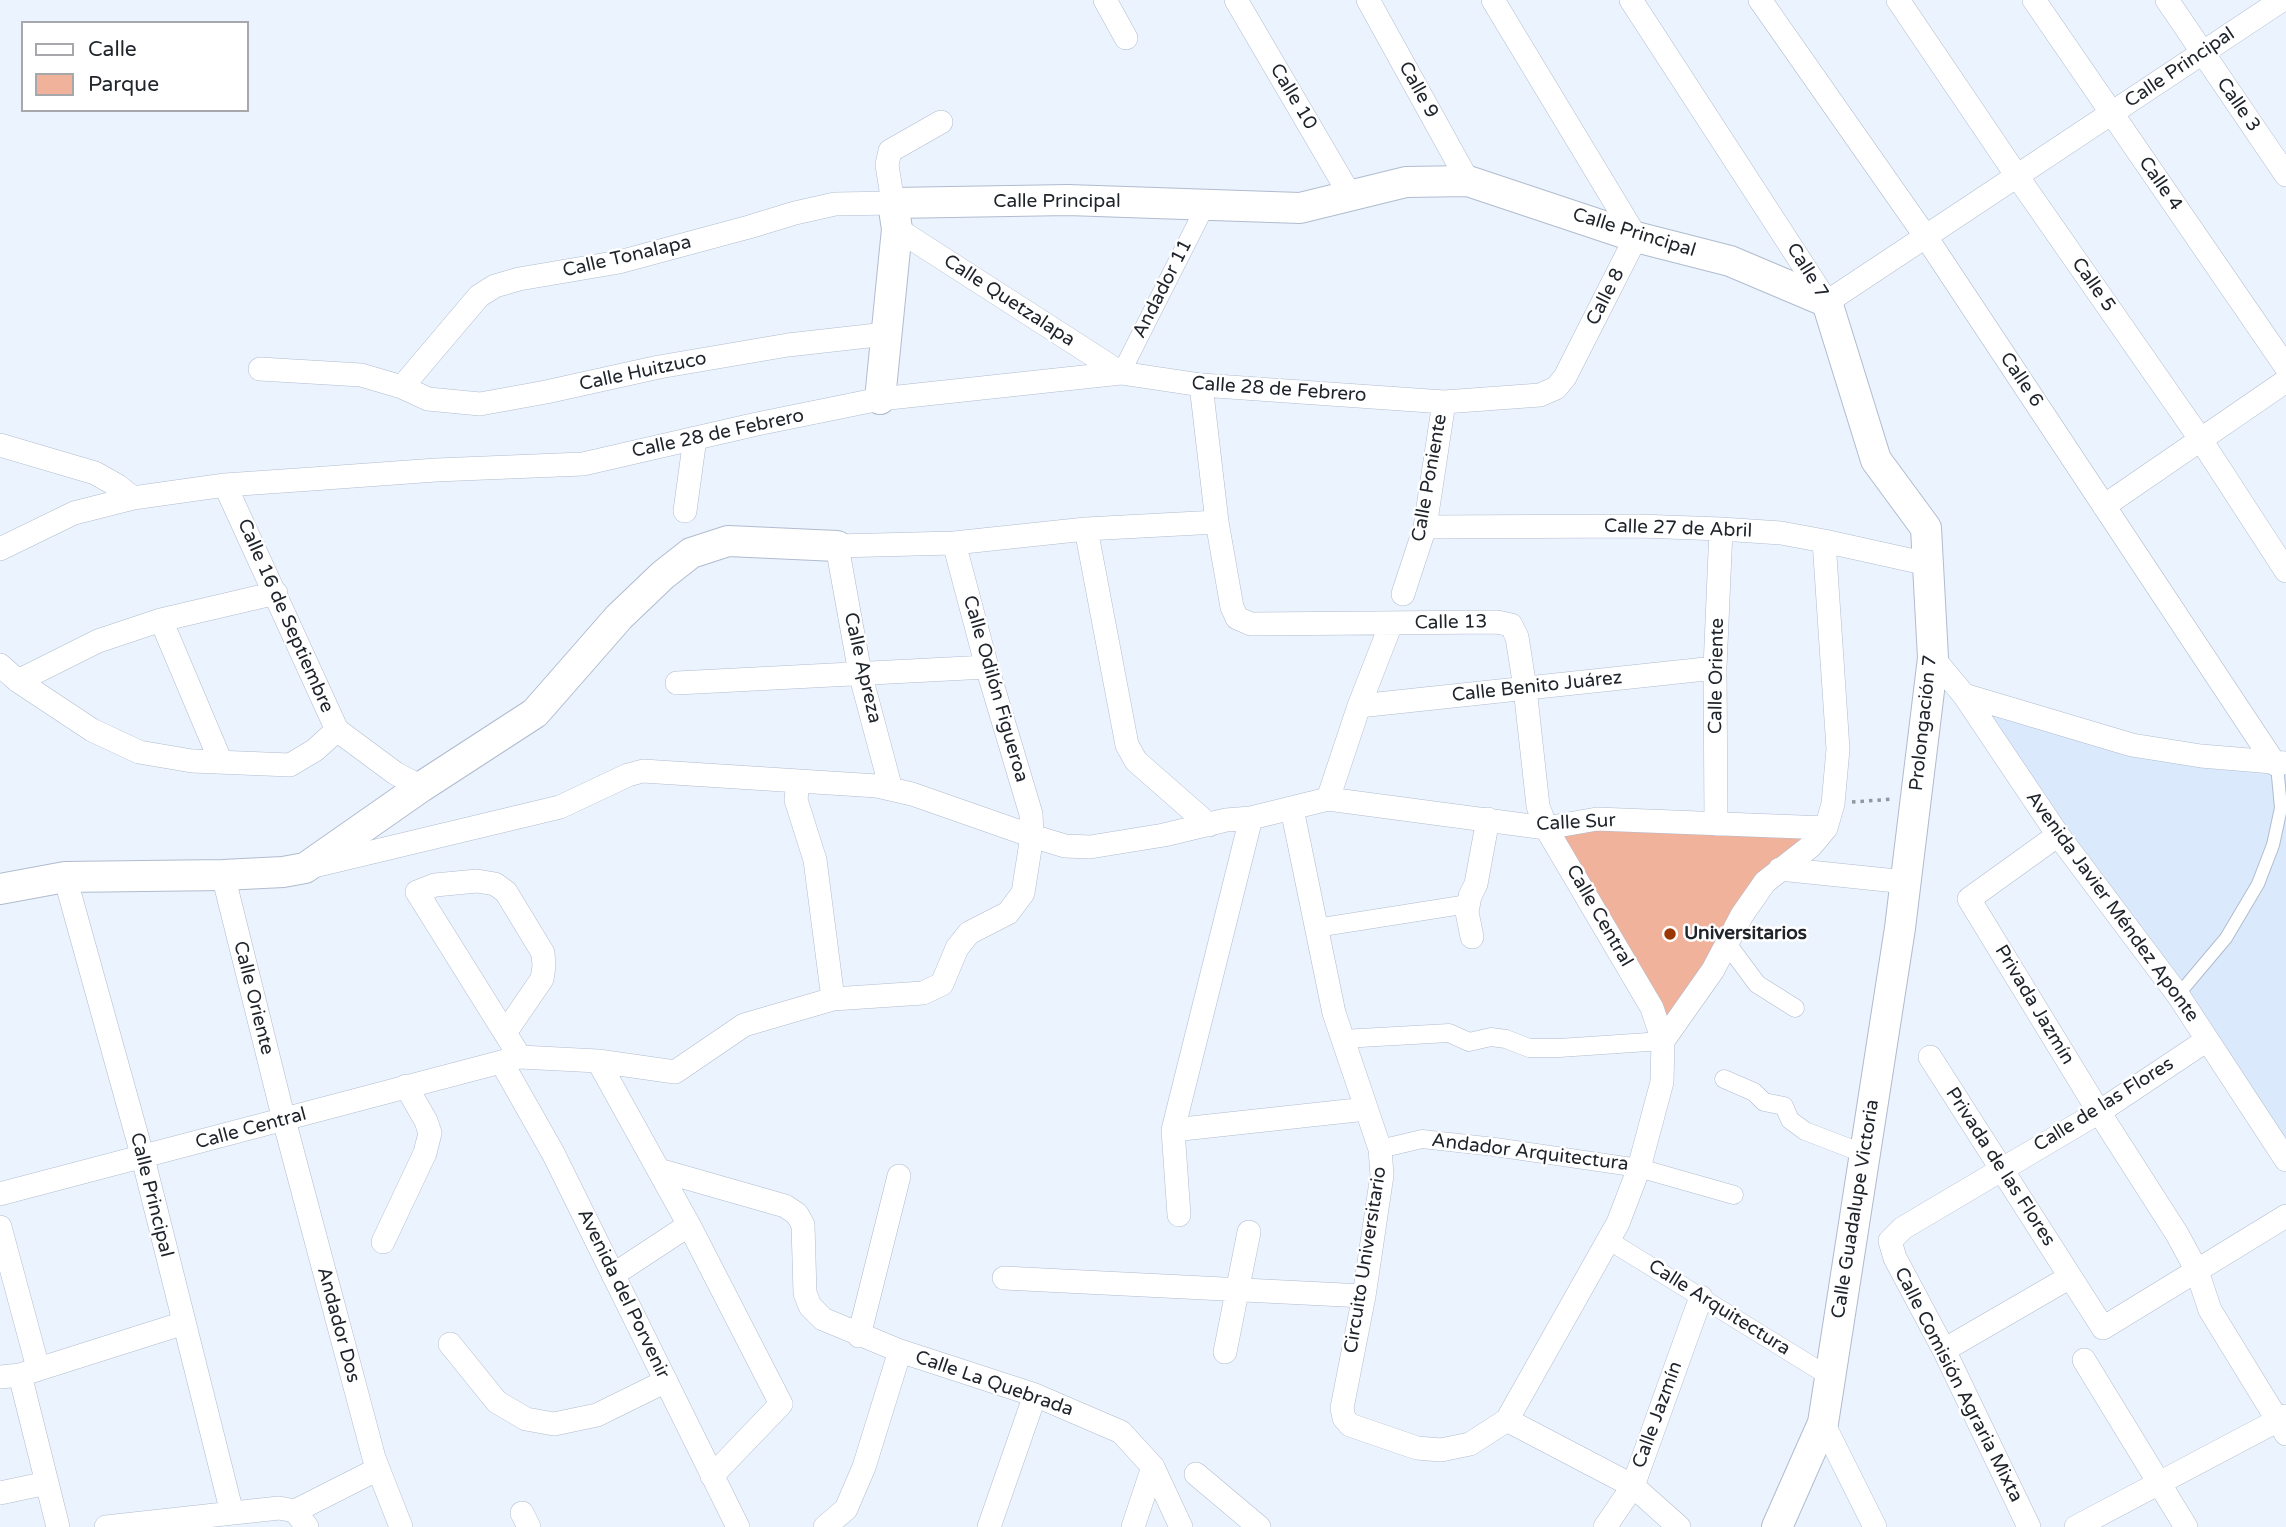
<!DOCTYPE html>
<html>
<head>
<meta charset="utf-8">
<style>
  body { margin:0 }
  #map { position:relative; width:2286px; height:1527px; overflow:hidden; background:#ebf3fe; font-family:"Varela Round",sans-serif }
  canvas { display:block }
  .legend { position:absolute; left:21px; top:21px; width:228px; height:91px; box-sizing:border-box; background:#fff; border:2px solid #a6a8ab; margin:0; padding:9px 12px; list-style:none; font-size:21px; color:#20252c }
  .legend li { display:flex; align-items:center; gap:14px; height:35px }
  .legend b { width:35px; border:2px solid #a6a8ab }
</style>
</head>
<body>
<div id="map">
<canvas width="2286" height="1527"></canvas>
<ul class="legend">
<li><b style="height:9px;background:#fff"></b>Calle</li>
<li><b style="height:19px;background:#f1b29b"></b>Parque</li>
</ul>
</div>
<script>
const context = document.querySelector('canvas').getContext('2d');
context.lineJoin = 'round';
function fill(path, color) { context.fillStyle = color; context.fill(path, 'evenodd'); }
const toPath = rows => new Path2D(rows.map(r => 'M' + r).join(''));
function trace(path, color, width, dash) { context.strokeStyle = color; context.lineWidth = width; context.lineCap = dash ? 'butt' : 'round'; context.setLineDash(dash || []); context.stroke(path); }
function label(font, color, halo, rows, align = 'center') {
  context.font = font + ' "Varela Round",sans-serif'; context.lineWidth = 5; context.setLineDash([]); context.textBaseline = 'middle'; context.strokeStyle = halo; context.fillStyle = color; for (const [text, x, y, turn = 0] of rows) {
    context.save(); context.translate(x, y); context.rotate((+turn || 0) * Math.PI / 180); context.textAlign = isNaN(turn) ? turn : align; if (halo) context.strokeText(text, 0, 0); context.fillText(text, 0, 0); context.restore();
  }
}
const built = toPath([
  [1984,709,2286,770,2286,1141]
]);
const green = toPath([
  [1605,825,1814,833,1719,944,1665,1024,1554,832]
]);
const path = toPath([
  [1852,802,1893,799]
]);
const service = toPath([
  [2178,995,2226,938,2258,884,2273,845,2281,808,2278,776]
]);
const pedestrian = toPath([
  [1121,373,1206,205],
  [1316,928,1468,904],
  [1728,945,1757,984,1795,1008],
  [1342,1039,1449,1033,1469,1042,1491,1037,1506,1039,1529,1048,1559,1048,1663,1041],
  [1724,1079,1754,1092,1764,1102,1784,1106,1790,1120,1805,1131,1865,1154],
  [1380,1149,1422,1139,1495,1147,1639,1168,1734,1195],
  [1608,1240,1830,1377]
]);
const minor = toPath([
  [1105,0,1126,38],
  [1236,0,1350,195],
  [1368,0,1468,181],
  [1631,0,1827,302,2282,0],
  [1760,0,1926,237,2275,764],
  [1898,0,2017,176,2201,440,2286,571],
  [2034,0,2286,367],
  [2167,0,2286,175],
  [897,229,1121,373],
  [260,369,361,375,402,387,428,399,480,404,546,392,659,367,788,345,886,334],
  [1201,385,1217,522,1232,607,1237,618,1251,624,1497,622,1511,625,1517,637,1525,688,1538,806,1546,828,1652,1008,1663,1041,1662,1082,1639,1168,1618,1223,1507,1420,1470,1444,1441,1450,1417,1448,1350,1425,1344,1418,1342,1408,1364,1296,1382,1175,1380,1149,1334,1013,1292,809],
  [402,387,479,296,495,286,519,279,619,262,749,227,795,213,835,204,893,203,887,165,890,151,941,122],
  [0,445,95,473,118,486,133,498],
  [225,485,337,730,395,773,421,787],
  [2104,506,2286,381],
  [685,511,695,438],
  [1425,527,1639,526,1721,529,1781,533,1824,541,1928,564],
  [1086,529,1127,745,1136,761,1209,825],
  [0,549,74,513,133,498,225,485,312,479,436,470,583,464,757,424,880,399,1121,373,1201,385,1444,402,1540,395,1556,388,1565,377,1636,237,1493,0],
  [1403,594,1425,527,1444,402],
  [161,620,221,762],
  [1933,658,1964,695,2058,835,2178,995,2286,1160],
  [0,665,18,681,92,730,139,752,192,761,290,765,315,750,337,730],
  [18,681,98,641,161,620,276,593],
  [677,683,987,667],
  [1964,695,2132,745,2201,756,2285,763],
  [1359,706,1715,668],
  [798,781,796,800,815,860,833,999],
  [891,789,860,673,837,546,954,543,1086,529,1217,522],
  [1328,799,1359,706,1391,624],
  [1716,824,1715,668,1721,529],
  [2058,835,1969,899,2099,1112,2177,1234,2197,1271,2210,1310,2286,1434],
  [318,865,560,807,628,775,643,771,877,786,912,794,1032,836,1065,846,1090,847,1164,835,1226,820,1251,818,1328,799,1546,828,1597,819,1826,828],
  [1780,869,1906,882],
  [223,875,284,1120,374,1458,401,1527],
  [65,877,143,1158,232,1513],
  [1472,937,1467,912,1470,896,1476,884,1488,819],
  [505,1033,542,979,544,966,543,953,506,892,495,884,477,881,435,885,417,892,520,1057],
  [1663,1041,1713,970,1742,915,1765,882,1811,846,1826,828,1833,804,1838,749,1824,541],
  [1930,1057,2103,1328,2286,1216],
  [598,1061,689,1225,781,1404,712,1476],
  [502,1063,553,1153,738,1527],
  [1173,1130,1366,1109],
  [659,1170,785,1206,797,1214,803,1225,805,1293,810,1306,823,1319,900,1351,1035,1395,1121,1432,1153,1467,1181,1527],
  [0,1194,520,1057,598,1061,675,1072,744,1025,833,999,923,993,942,984,957,948,969,933,1008,913,1023,893,1032,836,1031,814,987,667,954,543],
  [1179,1215,1173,1130,1251,818],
  [0,1227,38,1368],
  [383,1242,425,1153,430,1133,426,1121,406,1086],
  [613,1275,689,1225],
  [1004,1278,1364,1296],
  [859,1336,899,1176],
  [450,1344,497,1402,526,1419,554,1424,597,1415,666,1381],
  [1944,1350,2070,1277],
  [1225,1352,1249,1232],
  [2084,1360,2186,1527],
  [20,1375,58,1527],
  [0,1377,20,1375,184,1323],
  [1507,1420,1633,1486,1679,1527],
  [1823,1423,1875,1527],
  [1196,1474,1259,1527],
  [0,1493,47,1483],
  [295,1511,378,1469],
  [522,1513,529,1527],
  [106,1527,279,1508,295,1511,307,1527],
  [825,1527,846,1509,864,1467,900,1351],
  [989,1527,1035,1395],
  [1133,1527,1153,1467],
  [1605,1527,1633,1486,1701,1297],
  [2029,1527,1944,1350,1895,1258,1890,1241,1903,1228,2099,1112,2207,1040],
  [2076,1527,2286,1416]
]);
const tertiary = toPath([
  [880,399,897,229,893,203,1068,200,1300,208,1406,182,1468,181,1636,237,1730,261,1827,302,1876,460,1926,528,1933,658,1900,928,1823,1423,1777,1527],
  [0,889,65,877,223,875,283,872,305,868,421,787,535,713,619,617,663,575,691,553,728,541,837,546]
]);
const markers = [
  [1670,934,7,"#9b3605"]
];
const streetNames = [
  ["Calle Principal",2180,68,-34],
  ["Calle 9",1418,90,61],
  ["Calle 10",1293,97,59],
  ["Calle 3",2238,105,55],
  ["Calle 4",2160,184,55],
  ["Calle Principal",1057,202],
  ["Calle Principal",1634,233,17],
  ["Calle Tonalapa",627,257,-13],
  ["Calle 7",1807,271,58],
  ["Calle 5",2093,285,55],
  ["Andador 11",1163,289,-63],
  ["Calle 8",1606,297,-63],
  ["Calle Quetzalapa",1009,301,33],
  ["Calle Huitzuco",643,372,-12],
  ["Calle 6",2021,380,56],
  ["Calle 28 de Febrero",1279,390,4],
  ["Calle 28 de Febrero",718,434,-12],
  ["Calle Poniente",1430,478,-80],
  ["Calle 27 de Abril",1678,529,2],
  ["Calle 16 de Septiembre",285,616,66],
  ["Calle 13",1451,623,-1],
  ["Calle Apreza",862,668,77],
  ["Calle Oriente",1717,676,-89],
  ["Calle Benito Juárez",1537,687,-6],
  ["Calle Odilón Figueroa",995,689,74],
  ["Prolongación 7",1924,723,-84],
  ["Calle Sur",1576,823,-3],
  ["Avenida Javier Méndez Aponte",2112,907,54],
  ["Calle Central",1599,916,60],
  ["Calle Oriente",253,998,76],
  ["Privada Jazmín",2034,1005,59],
  ["Calle de las Flores",2104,1105,-32],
  ["Calle Central",251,1129,-15],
  ["Andador Arquitectura",1530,1153,7],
  ["Privada de las Flores",2000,1167,57],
  ["Calle Principal",151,1195,76],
  ["Calle Guadalupe Victoria",1856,1209,-81],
  ["Circuito Universitario",1366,1260,-81],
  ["Avenida del Porvenir",623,1294,64],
  ["Calle Arquitectura",1719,1308,32],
  ["Andador Dos",338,1325,75],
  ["Calle La Quebrada",994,1384,19],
  ["Calle Comisión Agraria Mixta",1958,1385,63],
  ["Calle Jazmín",1658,1415,-70]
];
const poiNames = [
  ["Universitarios",1684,934]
];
fill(built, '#dbe9fd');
fill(green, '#f1b29b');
trace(service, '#b0bcce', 14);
trace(pedestrian, '#b0bcce', 19);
trace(minor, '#b0bcce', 24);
trace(tertiary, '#b0bcce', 32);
trace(path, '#9097a0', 3.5, [3.5, 5]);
trace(service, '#fff', 12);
trace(pedestrian, '#fff', 18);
trace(minor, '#fff', 23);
trace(tertiary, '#fff', 30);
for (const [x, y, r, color] of markers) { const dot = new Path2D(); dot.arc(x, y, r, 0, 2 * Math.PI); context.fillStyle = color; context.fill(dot); trace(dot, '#fff', 2.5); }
label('19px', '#20252c', '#fff', streetNames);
label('bold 19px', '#20252c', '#fff', poiNames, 'left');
</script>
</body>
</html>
